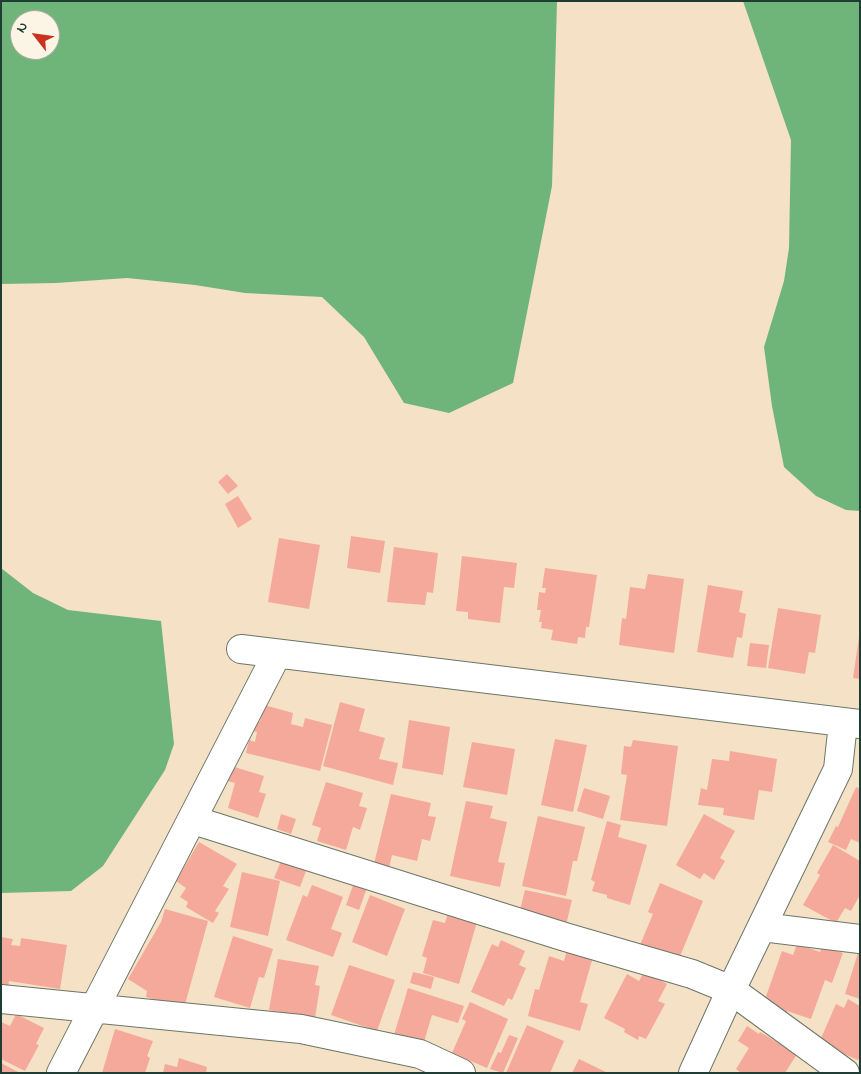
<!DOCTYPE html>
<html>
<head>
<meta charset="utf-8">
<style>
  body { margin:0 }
  #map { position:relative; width:861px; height:1074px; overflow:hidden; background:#f5e1c6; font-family:"Indie Flower",sans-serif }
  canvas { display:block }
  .frame { position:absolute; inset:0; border:2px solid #1f3d34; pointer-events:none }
  .north { position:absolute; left:10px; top:10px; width:50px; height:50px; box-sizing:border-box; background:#fcf5e5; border:1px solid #a4ab9e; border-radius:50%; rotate:300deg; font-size:14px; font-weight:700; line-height:20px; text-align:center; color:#1f3d34 }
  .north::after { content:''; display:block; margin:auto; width:18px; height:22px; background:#c8321e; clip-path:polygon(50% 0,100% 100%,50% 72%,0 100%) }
</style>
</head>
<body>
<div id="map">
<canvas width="861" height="1074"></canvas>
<div class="frame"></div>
<div class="north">N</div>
</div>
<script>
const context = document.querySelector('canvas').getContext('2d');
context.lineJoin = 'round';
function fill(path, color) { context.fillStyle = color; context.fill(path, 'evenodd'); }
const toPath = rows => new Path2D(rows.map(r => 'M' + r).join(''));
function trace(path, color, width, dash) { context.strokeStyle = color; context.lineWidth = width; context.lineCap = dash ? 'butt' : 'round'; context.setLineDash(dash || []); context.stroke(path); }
const forest = toPath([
  [1,1,557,1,552,186,513,383,449,413,404,403,364,337,322,297,245,293,195,285,127,278,56,283,1,284],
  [20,20,50,20,50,50,20,50],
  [743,1,860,1,860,511,846,510,816,496,784,467,772,406,764,347,784,281,789,248,791,140],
  [1,568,33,593,68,610,161,621,174,744,165,770,103,866,71,891,1,893]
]);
const building = toPath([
  [227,474,238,486,228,494,218,482],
  [238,496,252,519,238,528,225,504],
  [351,536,385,541,380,573,347,568],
  [279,538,320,545,309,609,268,602],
  [394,547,438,553,433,593,427,592,425,605,387,602],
  [462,556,517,563,514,588,504,587,500,623,468,619,468,612,456,611],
  [545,568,597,575,589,627,586,627,585,638,578,637,577,644,551,640,553,630,541,628,542,622,539,622,541,610,537,610,539,592,545,593,546,588,542,588],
  [648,574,684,579,674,653,619,645,622,618,626,619,630,587,645,589],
  [708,585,743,591,739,612,746,614,742,638,737,637,733,658,697,652],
  [778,608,821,615,815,653,809,652,805,674,768,668],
  [859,637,860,637,860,679,853,678],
  [750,643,769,645,766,668,747,666],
  [340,702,365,709,359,731,385,738,379,759,398,763,393,785,323,766],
  [264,705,293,713,291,724,303,727,305,718,332,725,320,771,246,753,249,740,255,742,257,732,253,731,256,720,260,721],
  [409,720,450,727,443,775,402,768],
  [555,739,587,745,573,812,541,805],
  [633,740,678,746,667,826,620,820,627,775,621,774,624,746,631,747],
  [472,742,515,749,507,795,463,787],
  [730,751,777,759,772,792,759,790,754,820,723,815,724,808,698,805,701,788,707,790,712,759,729,761],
  [231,766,264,776,259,792,266,794,258,818,228,808,235,783,227,781],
  [326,782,363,793,359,806,367,808,360,830,353,827,346,850,317,841,321,828,312,825],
  [856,787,860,789,860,843,851,839,846,850,828,842,836,826,838,827],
  [584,788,610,796,603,819,577,811],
  [391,794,431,803,428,816,436,817,430,841,422,839,417,861,392,855,389,868,374,864],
  [466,801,493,806,490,818,507,822,498,862,505,863,500,887,450,876],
  [281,814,296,819,291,834,277,829],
  [704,814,735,831,720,858,725,861,714,880,704,873,700,879,676,865],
  [538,816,585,827,577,861,573,861,566,896,522,886],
  [607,821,621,825,618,837,647,845,630,905,607,898,607,895,592,891,595,882,591,880],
  [199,842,237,864,223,886,229,889,215,911,219,913,213,923,186,907,188,902,180,897,186,888,176,881],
  [833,845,860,861,860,895,851,911,845,908,836,923,803,905,820,875,817,873],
  [281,861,306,871,300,887,274,878],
  [242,872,280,881,268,936,230,927],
  [354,883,367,888,359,910,346,905],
  [660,883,703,901,678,961,640,945,653,914,648,912],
  [312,885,343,897,331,929,342,933,333,957,286,940,303,895,307,897],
  [525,890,572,900,566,925,519,914],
  [370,895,405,909,387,956,352,942],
  [165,909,208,921,184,1008,146,997,147,991,128,979,161,922],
  [448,913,477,922,459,984,423,973,427,958,422,956,433,920,445,923],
  [233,936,273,949,264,978,259,977,250,1008,214,997],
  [1,937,13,939,11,945,20,946,21,938,67,945,60,989,9,981,8,987,1,986],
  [501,940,525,951,519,965,526,968,512,1000,508,998,504,1006,471,992,492,944,498,947],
  [797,944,820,952,822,946,843,953,832,983,825,980,811,1019,787,1011,787,1013,773,1009,764,1002,782,951,793,955],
  [567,950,593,957,580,1002,588,1004,580,1031,528,1016,535,989,539,990,549,956,564,961],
  [859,950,860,950,860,999,845,994],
  [278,959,319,966,315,985,320,986,315,1018,269,1010],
  [349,965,395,980,377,1031,331,1015],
  [413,972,434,977,431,989,410,983],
  [644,972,667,984,658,1001,665,1004,646,1039,639,1036,638,1040,624,1032,625,1029,604,1018,627,974,639,981],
  [408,988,464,1006,458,1023,432,1015,423,1045,394,1035],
  [848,999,860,1006,860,1056,858,1060,819,1043,836,1004,844,1008],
  [470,1002,508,1019,487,1068,452,1053,466,1021,462,1019],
  [16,1014,44,1028,36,1044,39,1045,25,1071,1,1059,1,1022,10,1026],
  [527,1025,564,1041,550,1073,506,1073],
  [747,1026,759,1034,760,1032,797,1054,785,1073,741,1073,736,1069,749,1048,738,1041],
  [115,1029,153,1041,147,1056,150,1058,145,1073,102,1073],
  [509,1035,518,1038,503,1073,490,1069,498,1052,501,1053],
  [179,1058,207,1067,206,1073,163,1073,165,1064,177,1067],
  [579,1059,608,1073,572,1073],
  [1,1063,20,1073,1,1073]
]);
const minor = toPath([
  [241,649,860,724],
  [193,820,565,937,692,974,731,990,845,1073],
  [762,927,860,939],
  [1,999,301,1029,420,1054,461,1073],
  [61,1073,277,654],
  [693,1073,731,990,838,769,843,723]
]);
fill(forest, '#6fb478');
fill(building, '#f4a99b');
trace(minor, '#6a7667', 30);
trace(minor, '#fff', 28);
</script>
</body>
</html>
